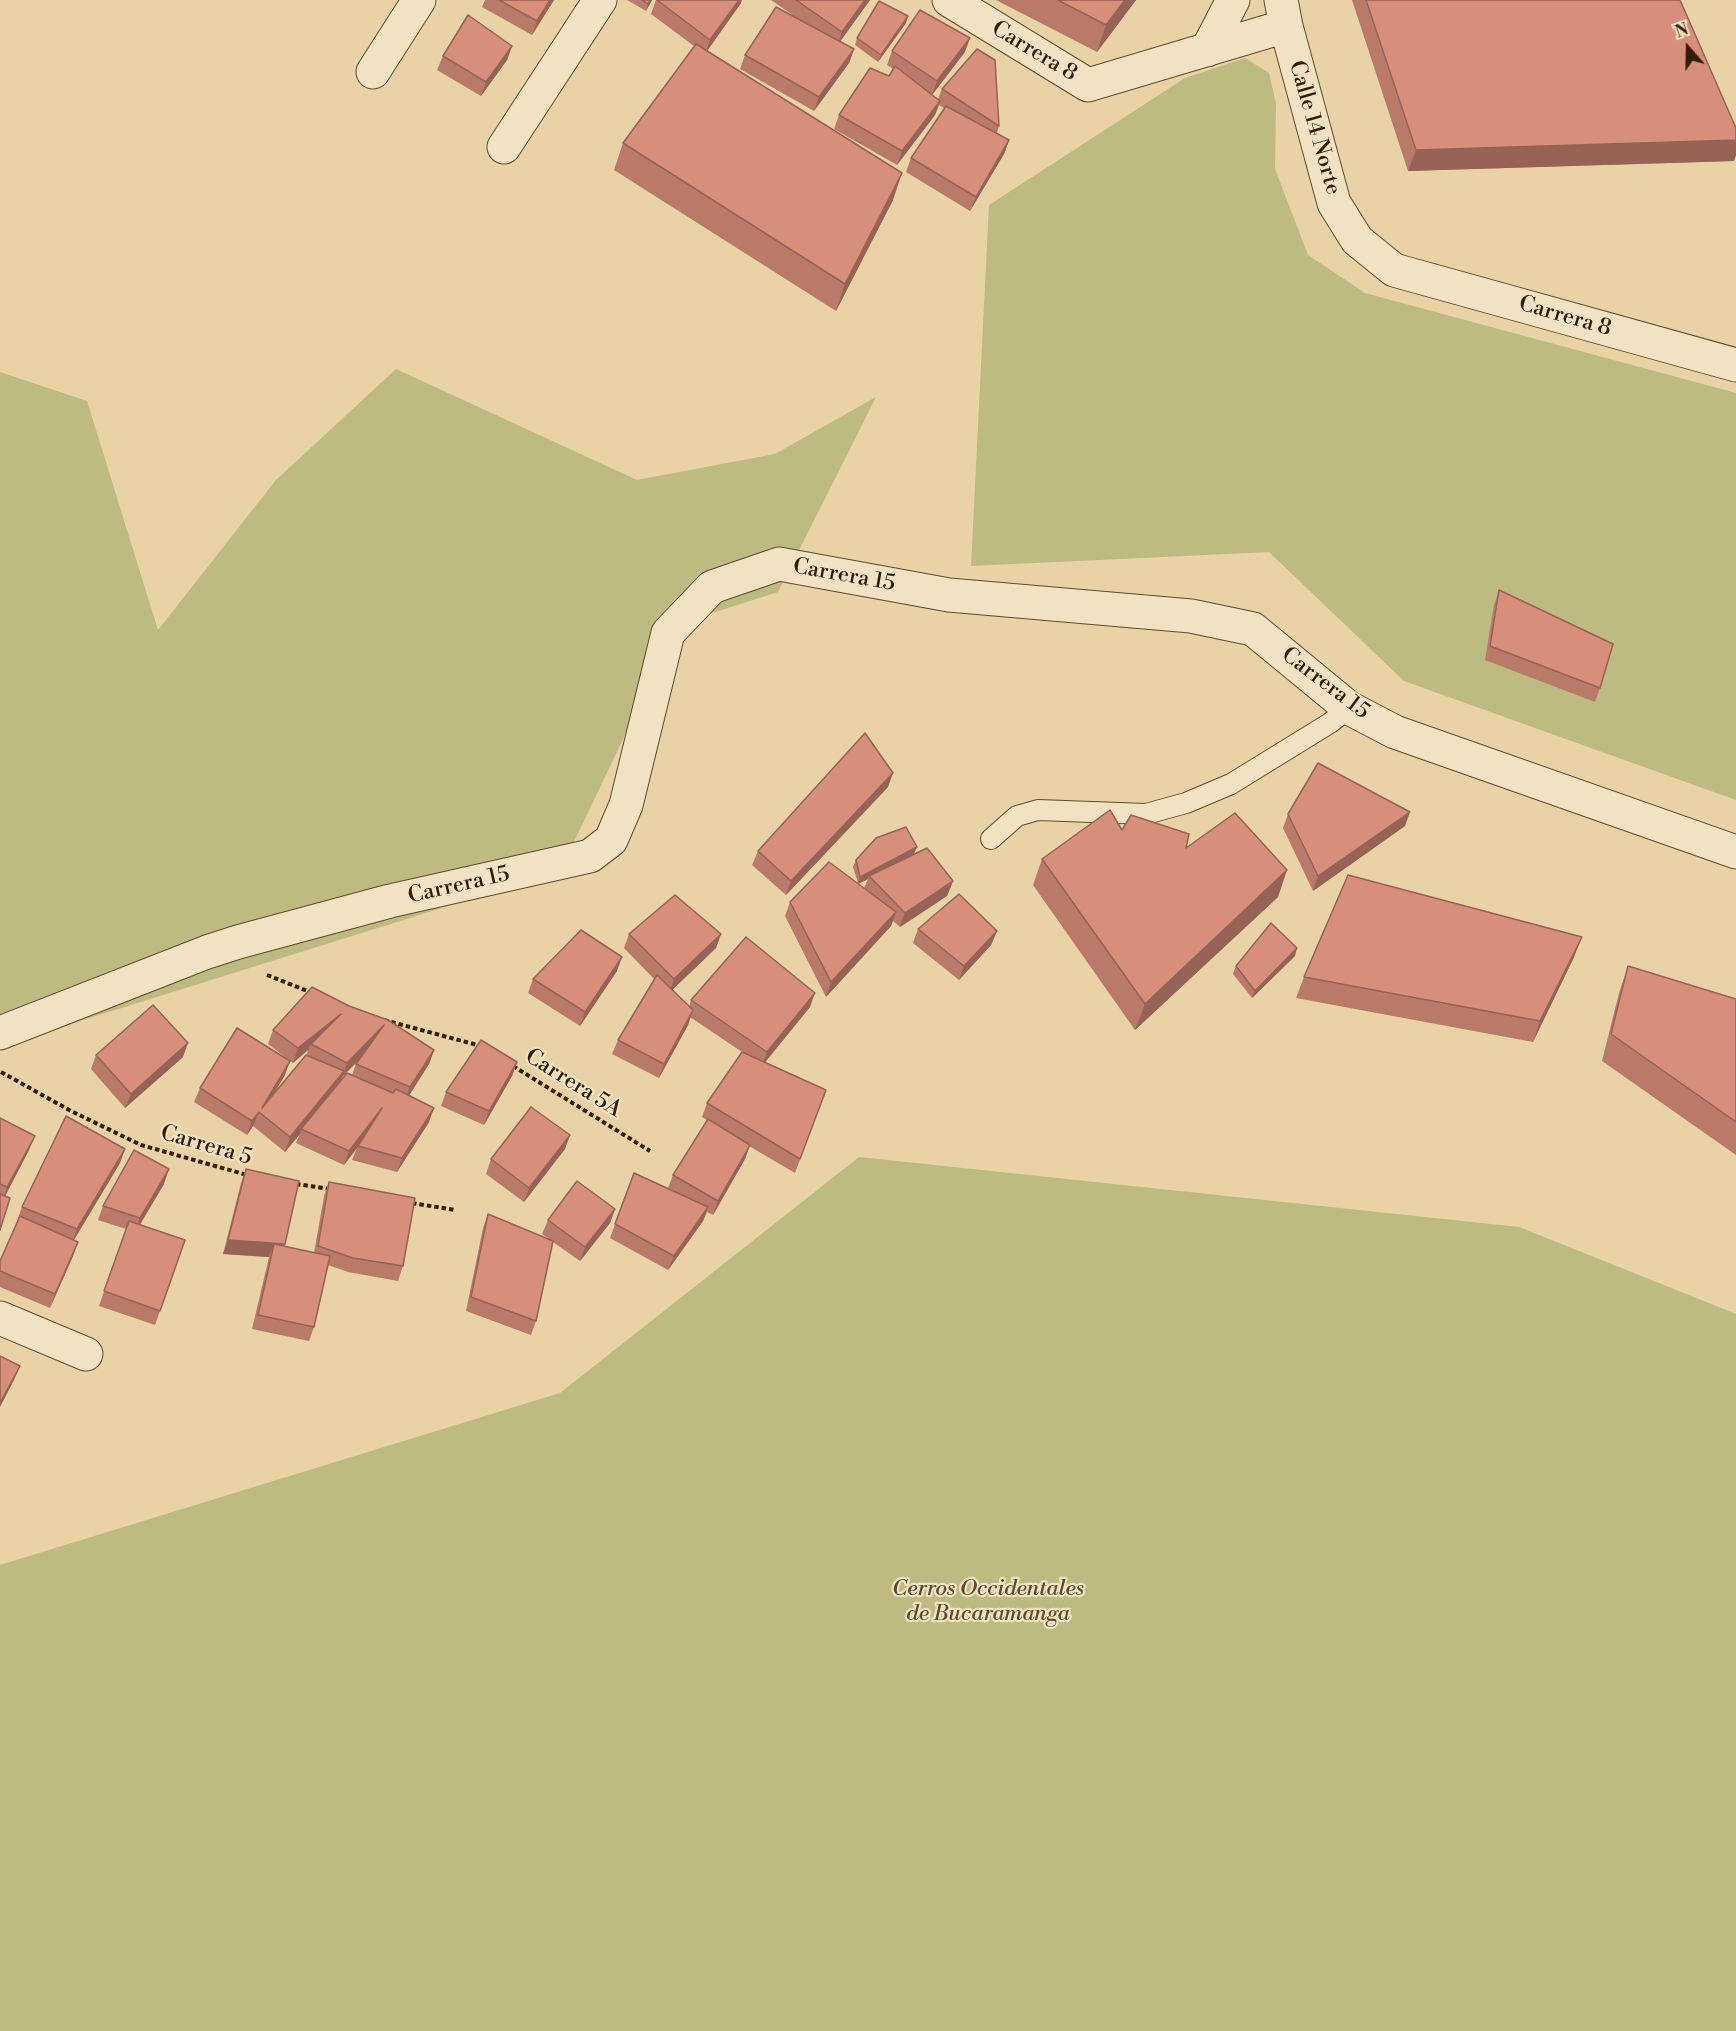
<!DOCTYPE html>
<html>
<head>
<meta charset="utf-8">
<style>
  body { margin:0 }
  #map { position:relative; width:1736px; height:2031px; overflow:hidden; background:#e9d2a5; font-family:"Libre Bodoni",serif }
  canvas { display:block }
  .north { position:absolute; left:1658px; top:18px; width:60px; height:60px; -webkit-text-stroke:4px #f1e2c4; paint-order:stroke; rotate:340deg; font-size:16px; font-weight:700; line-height:24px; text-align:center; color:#321d03 }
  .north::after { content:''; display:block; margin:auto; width:21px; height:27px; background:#321d03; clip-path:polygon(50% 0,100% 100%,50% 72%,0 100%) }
</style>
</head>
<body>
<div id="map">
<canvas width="1736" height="2031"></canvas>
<div class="north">N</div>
</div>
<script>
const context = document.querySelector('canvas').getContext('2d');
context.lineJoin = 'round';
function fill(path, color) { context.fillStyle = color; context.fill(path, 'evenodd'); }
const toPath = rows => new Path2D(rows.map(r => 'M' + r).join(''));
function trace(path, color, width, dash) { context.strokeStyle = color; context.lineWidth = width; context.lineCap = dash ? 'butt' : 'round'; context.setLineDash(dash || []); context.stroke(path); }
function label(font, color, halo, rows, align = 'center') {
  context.font = font + ' "Libre Bodoni",serif'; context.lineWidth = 4.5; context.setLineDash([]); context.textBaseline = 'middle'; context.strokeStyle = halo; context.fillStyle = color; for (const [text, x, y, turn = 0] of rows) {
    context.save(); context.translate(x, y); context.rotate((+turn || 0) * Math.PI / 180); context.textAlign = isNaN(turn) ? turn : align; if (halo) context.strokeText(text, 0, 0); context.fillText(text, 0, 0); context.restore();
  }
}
const green = toPath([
  [1245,58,1269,73,1276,104,1275,169,1308,255,1365,293,1736,393,1736,800,1404,681,1269,552,971,566,989,205,1185,78],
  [396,369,637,480,775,454,876,397,778,592,678,624,561,869,448,906,0,1046,0,372,87,401,158,630,276,480],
  [859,1157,1519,1227,1736,1314,1736,2031,0,2031,0,1565,560,1393]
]);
const path = toPath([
  [267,975,310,992],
  [384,1020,481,1046],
  [513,1066,650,1151],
  [1,1072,71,1111,141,1145,247,1175],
  [296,1184,330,1189],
  [412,1203,455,1210]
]);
const service = toPath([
  [991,839,1017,816,1038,810,1146,814,1186,803,1231,784,1330,723,1349,708]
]);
const minor = toPath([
  [949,0,1088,85,1286,26],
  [1281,0,1286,26,1334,203,1357,240,1394,270,1736,365],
  [1207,50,1233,0],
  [373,72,419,0],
  [504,147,600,0],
  [0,1033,207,952,238,942,390,901,590,856,611,840,626,805,668,633,712,587,779,564,949,595,1191,616,1253,629,1349,708,1395,732,1736,852],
  [0,1318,86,1354]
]);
const wall = toPath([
  [485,0,554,0,532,35,482,7],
  [627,0,652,0,646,11],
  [656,0,741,3,707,51,893,200,836,311,614,170,623,143,694,46,651,14],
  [771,0,870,0,840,41,854,49,849,63,814,111,740,69,745,55,797,18],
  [996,0,1136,0,1097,52],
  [1352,0,1680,0,1734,161,1408,171],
  [906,23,878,62,855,45,857,38],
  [512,46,507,60,481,96,437,70,443,56],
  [892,51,965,52,932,95,938,99,942,89,999,126,997,133,1009,140,1004,154,970,211,906,172,911,158,944,108,939,105,935,115,897,165,834,129,839,115,889,76,893,69,887,65],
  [1499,590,1600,688,1595,702,1485,660,1494,605],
  [888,787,786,895,752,865,758,851],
  [1288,814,1405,826,1313,891,1283,828],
  [1122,830,1186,848,1278,897,1135,1030,1033,885,1042,859],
  [915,854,953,881,947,896,900,927,893,921,891,926,826,997,785,916,790,902,858,883,853,867,856,860],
  [868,879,864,888,858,884],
  [918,929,997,931,991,945,959,980,913,943],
  [629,934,721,934,716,948,672,990,689,1007,691,1000,810,1007,765,1062,826,1090,795,1173,749,1146,745,1159,713,1215,707,1212,703,1221,668,1270,610,1238,634,1173,668,1188,673,1175,708,1121,702,1117,707,1103,742,1052,690,1017,688,1025,659,1078,612,1054,618,1040,654,979,624,948],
  [1295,956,1252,998,1233,974,1236,966],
  [1574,957,1533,1042,1296,998,1304,977],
  [1628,966,1736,999,1736,1155,1602,1061,1619,993],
  [617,971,580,1026,528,993,533,979],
  [273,1030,434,1050,429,1064,409,1096,429,1122,397,1172,352,1160,357,1148,344,1165,296,1143,300,1134,285,1152,253,1126,247,1135,194,1102,200,1088,285,1075,274,1093,307,1055,308,1050,293,1063,268,1044],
  [361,1058,356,1064,352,1075,341,1081,342,1077],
  [96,1055,183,1057,125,1108,91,1069],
  [517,1062,512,1076,484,1125,441,1106,446,1092],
  [0,1118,29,1150,5,1196,0,1230],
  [565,1149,524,1202,486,1174,491,1159],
  [120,1163,74,1240,73,1256,50,1308,0,1287,0,1261,17,1221,22,1207],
  [246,1169,284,1246,314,1253,324,1196,329,1182,403,1266,398,1281,348,1272,328,1265,314,1327,309,1341,252,1329,269,1257,223,1254,241,1183],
  [164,1184,140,1225,185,1240,155,1325,99,1306,126,1229,98,1220,103,1206],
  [615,1209,610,1223,580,1261,553,1242,536,1321,531,1335,466,1311,483,1228,488,1214,551,1240,542,1234,548,1220]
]);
const shadedWall = toPath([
  [550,0,554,0,532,35,537,21],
  [650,0,652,0,646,11,648,4],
  [739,0,742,0,741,3,705,54,710,40],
  [865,0,870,0,837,46,842,32],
  [1125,0,1136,0,1097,52,1106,25],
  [908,16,906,23,878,62,881,55],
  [970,38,965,52,932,95,937,81],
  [512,46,507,60,481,96,486,82],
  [854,49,849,63,814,111,819,97],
  [940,101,935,115,897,165,902,151],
  [1009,140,1004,154,970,211,976,197],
  [1736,140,1736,155,1734,161,1408,171,1416,150],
  [902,173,893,200,836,311,845,284],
  [893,773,888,787,786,895,791,881],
  [1410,812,1405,826,1313,891,1318,876],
  [917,847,914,854,869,876,868,879,858,884,860,877],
  [1287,870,1278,897,1135,1030,1145,1004],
  [953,881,947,896,900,927,905,913],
  [896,912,891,926,826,997,831,982],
  [997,931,991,945,959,980,964,966],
  [721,934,716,948,669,993,674,979],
  [1582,937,1574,957,1533,1042,1540,1021],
  [1297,948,1295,956,1252,998,1255,991],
  [622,957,617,971,580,1026,585,1012],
  [815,993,810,1007,762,1066,767,1052],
  [693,1010,688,1025,659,1078,664,1064],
  [341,1014,311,1044,308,1050,293,1063,298,1048],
  [384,1025,379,1039,342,1077,347,1063],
  [188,1043,183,1057,125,1108,131,1094],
  [434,1050,429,1064,405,1101,410,1087],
  [290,1061,285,1075,261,1115,262,1108],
  [517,1062,512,1076,484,1125,489,1111],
  [344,1071,339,1086,301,1129,300,1134,285,1152,290,1137],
  [382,1108,377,1122,344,1165,349,1151],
  [434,1108,429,1122,397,1172,402,1158],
  [259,1112,253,1126,247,1135,252,1121],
  [570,1135,565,1149,524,1202,529,1188],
  [35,1136,29,1150,2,1202,7,1187],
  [750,1145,745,1159,713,1215,718,1201],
  [125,1149,120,1163,72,1243,77,1229],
  [169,1169,164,1184,135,1232,140,1218],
  [708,1207,703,1221,668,1270,674,1256],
  [615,1209,610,1223,580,1261,585,1247],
  [228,1240,285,1244,280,1258,274,1244,269,1257,223,1254],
  [78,1242,73,1256,50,1308,55,1294],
  [20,1366,14,1380,0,1407,0,1403]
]);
const building = toPath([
  [499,0,550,0,537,21,499,0],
  [642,0,650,0,648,4,642,0],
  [657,0,739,0,710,40,657,0],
  [796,0,865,0,842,32,796,0],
  [1058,0,1125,0,1106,25,1058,0],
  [1366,0,1680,0,1736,128,1736,140,1416,150,1366,0],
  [879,1,908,16,881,55,857,38,879,1],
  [776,7,854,49,819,97,745,55,776,7],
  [920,10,970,38,937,81,892,51,920,10],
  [468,15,512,46,486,82,443,56,468,15],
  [696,44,902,173,845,284,623,143,696,44],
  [977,49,995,60,999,126,942,89,977,49],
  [895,66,940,101,902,151,839,115,870,68,889,76,895,66],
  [946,106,1009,140,976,197,911,158,946,106],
  [1499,590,1613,644,1600,688,1490,646,1499,590],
  [865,733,893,773,791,881,758,851,865,733],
  [1318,763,1410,812,1318,876,1288,814,1318,763],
  [1110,810,1122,830,1131,815,1189,834,1186,848,1235,813,1287,870,1145,1004,1042,859,1110,810],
  [906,827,917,847,860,877,856,860,876,838,906,827],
  [927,848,953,881,905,913,869,876,927,848],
  [829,862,896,912,831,982,790,902,829,862],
  [1348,875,1582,937,1540,1021,1304,977,1348,875],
  [959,894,997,931,964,966,918,929,959,894],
  [675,895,721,934,674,979,629,934,675,895],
  [1271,923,1297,948,1255,991,1236,966,1271,923],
  [581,930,622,957,585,1012,533,979,581,930],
  [746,937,815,993,767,1052,691,1000,746,937],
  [1628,966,1736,999,1736,1122,1611,1034,1628,966],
  [657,975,693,1010,664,1064,618,1040,657,975],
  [312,987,349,1006,388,1020,434,1050,410,1087,356,1064,384,1025,347,1063,311,1044,341,1014,298,1048,273,1030,312,987],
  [153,1005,188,1043,131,1094,96,1055,153,1005],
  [237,1028,290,1061,262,1108,306,1055,344,1071,290,1137,259,1112,252,1121,200,1088,237,1028],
  [481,1040,517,1062,489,1111,446,1092,481,1040],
  [742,1052,826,1090,800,1159,707,1103,742,1052],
  [347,1073,393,1093,396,1089,434,1108,402,1158,358,1146,382,1108,349,1151,301,1129,347,1073],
  [531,1107,570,1135,529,1188,491,1159,531,1107],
  [66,1116,125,1149,77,1229,22,1207,66,1116],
  [0,1118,35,1136,7,1187,0,1184,0,1118],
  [708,1119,750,1145,718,1201,673,1175,708,1119],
  [134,1150,169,1169,140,1218,103,1206,134,1150],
  [246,1169,299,1181,285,1244,228,1240,246,1169],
  [634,1173,708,1207,674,1256,615,1224,634,1173],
  [577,1181,615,1209,585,1247,548,1220,577,1181],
  [329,1182,415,1198,403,1266,353,1258,318,1246,329,1182],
  [0,1194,10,1198,0,1230,0,1194],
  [488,1214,553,1241,536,1321,471,1297,488,1214],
  [20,1216,78,1242,55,1294,0,1271,0,1261,20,1216],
  [129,1221,185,1240,160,1311,104,1291,129,1221],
  [274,1244,330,1256,314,1327,258,1315,274,1244],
  [0,1356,20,1366,0,1403,0,1356]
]);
const streetNames = [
  ["Carrera 8",1034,52,31],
  ["Calle 14 Norte",1314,128,74],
  ["Carrera 8",1565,317,16],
  ["Carrera 15",844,576,10],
  ["Carrera 15",1325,684,37],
  ["Carrera 15",459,886,-13],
  ["Carrera 5A",573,1084,32],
  ["Carrera 5",206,1146,16]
];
const parkNames = [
  ["Cerros Occidentales",988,1590],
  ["de Bucaramanga",988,1615]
];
fill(green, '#bdba82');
trace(service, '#604a2c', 22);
trace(minor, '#604a2c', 35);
trace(path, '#321d03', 4, [4.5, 3]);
trace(service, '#f1e2c4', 20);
trace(minor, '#f1e2c4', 33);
fill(wall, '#b97a6a');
fill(shadedWall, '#966356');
fill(building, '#d78e7b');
trace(building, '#966356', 1.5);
label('22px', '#321d03', '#f1e2c4', streetNames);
label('italic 22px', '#5c4c29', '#f1e2c4', parkNames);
</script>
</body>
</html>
